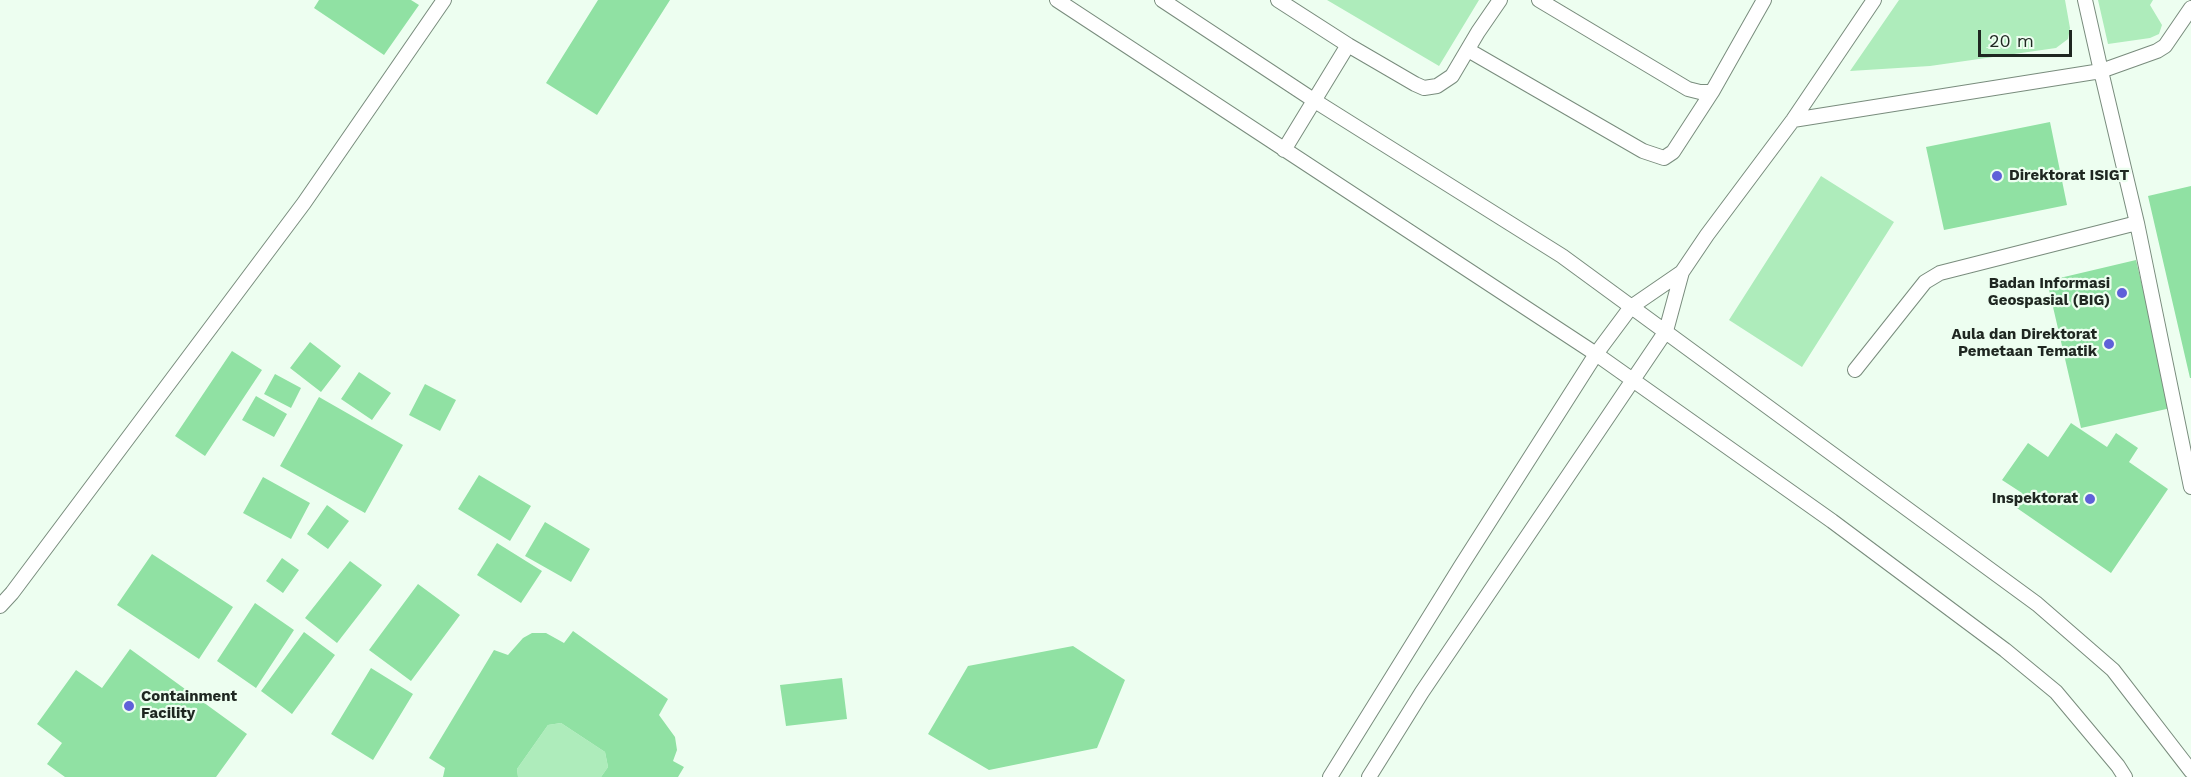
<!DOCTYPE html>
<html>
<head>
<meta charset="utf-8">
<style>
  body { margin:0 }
  #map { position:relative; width:2191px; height:777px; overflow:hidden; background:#edfef0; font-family:"Work Sans",sans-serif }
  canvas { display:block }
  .scale { position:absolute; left:1978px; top:30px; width:94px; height:27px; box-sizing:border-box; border:3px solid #1f2721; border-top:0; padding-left:8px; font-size:18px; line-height:21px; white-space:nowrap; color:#1f2721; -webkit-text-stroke:4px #edfef0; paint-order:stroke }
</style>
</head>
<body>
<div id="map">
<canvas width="2191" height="777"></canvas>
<div class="scale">20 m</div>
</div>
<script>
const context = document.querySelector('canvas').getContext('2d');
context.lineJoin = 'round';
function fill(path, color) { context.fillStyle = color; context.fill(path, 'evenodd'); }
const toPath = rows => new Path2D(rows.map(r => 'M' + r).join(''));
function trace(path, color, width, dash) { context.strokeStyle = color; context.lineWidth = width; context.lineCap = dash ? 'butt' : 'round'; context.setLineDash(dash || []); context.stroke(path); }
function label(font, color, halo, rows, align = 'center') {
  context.font = font + ' "Work Sans",sans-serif'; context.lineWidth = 4.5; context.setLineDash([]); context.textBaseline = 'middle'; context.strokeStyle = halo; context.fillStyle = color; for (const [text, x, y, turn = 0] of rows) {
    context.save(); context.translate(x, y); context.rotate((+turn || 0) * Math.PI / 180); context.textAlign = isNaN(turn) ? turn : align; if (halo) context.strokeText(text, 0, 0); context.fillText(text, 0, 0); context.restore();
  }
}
const green = toPath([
  [1327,0,1479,0,1439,66],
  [1899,0,2065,0,2070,28,2068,39,2056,48,1930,66,1850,71],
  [2098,0,2153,0,2150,5,2162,25,2159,34,2150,38,2108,44],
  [1821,176,1894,222,1802,367,1729,320],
  [561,723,605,752,608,767,601,777,518,777,517,769,548,725]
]);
const building = toPath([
  [319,0,411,0,419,5,384,55,314,8],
  [598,0,670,0,597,115,546,83],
  [2050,122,2067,205,1944,230,1926,147],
  [2191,186,2191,378,2190,378,2148,196],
  [2136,260,2171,408,2081,428,2047,281],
  [310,342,341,366,321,392,290,368],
  [232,351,262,370,205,456,175,436],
  [359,372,391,393,372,420,341,399],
  [275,374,301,388,291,408,264,394],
  [425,384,456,400,440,431,409,415],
  [256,396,287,414,274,437,242,420],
  [319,397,403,445,365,513,280,466],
  [2071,423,2107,447,2116,433,2138,448,2129,462,2168,489,2111,573,2014,506,2022,493,2002,480,2028,443,2048,457],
  [479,475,531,506,510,541,458,509],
  [263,477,310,503,291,539,243,513],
  [327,505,349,521,328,549,307,534],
  [545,522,590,549,571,582,525,556],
  [497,543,542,571,521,603,477,575],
  [152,554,233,607,199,659,117,605],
  [282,558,299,570,283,593,266,581],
  [350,561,382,585,337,643,305,618],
  [418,584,460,615,411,681,369,650],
  [255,603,294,630,256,688,217,661],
  [573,631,668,699,659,715,675,737,677,750,673,761,684,767,678,777,601,777,608,767,605,752,561,723,548,725,517,769,518,777,443,777,445,768,429,758,494,650,508,655,523,638,532,633,546,633,564,643],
  [304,632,335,655,292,714,261,691],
  [1073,646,1125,680,1097,748,989,770,928,734,968,666],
  [130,649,247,734,216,777,65,777,47,764,62,743,37,724,76,670,102,688],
  [371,668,413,694,373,760,331,734],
  [842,678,847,719,786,726,780,685]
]);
const service = toPath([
  [1057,0,1596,354,1832,521,2005,650,2056,692,2118,766,2125,777],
  [1162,0,1315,101,1562,256,2037,604,2113,670,2191,771],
  [1278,0,1348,45],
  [1539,0,1688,89,1700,92,1712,92,1764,0],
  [2191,8,2165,46,2157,51,2101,71,2137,223,2191,487],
  [1468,50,1643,151,1664,158,1673,152,1712,92],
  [1793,120,2101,71,2085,0],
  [1284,150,1348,45,1415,84,1424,88,1437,86,1452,76,1478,32,1500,0],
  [1855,370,1925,282,1940,273,2137,223],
  [0,606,12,593,304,203,444,0],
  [1330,777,1461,566,1596,354,1631,307,1682,272],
  [1369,777,1422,692,1666,331,1682,272,1707,235,1793,120,1874,0]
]);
const markers = [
  [1997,176,6,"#5f60d9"],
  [2122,293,6,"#5f60d9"],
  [2109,344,6,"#5f60d9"],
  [2090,499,6,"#5f60d9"],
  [129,706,6,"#5f60d9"]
];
const poiNames = [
  ["Direktorat ISIGT",2009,176,"left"],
  ["Badan Informasi",2110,284],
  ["Geospasial (BIG)",2110,301],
  ["Aula dan Direktorat",2097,335],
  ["Pemetaan Tematik",2097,352],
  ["Inspektorat",2078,499],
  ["Containment",141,697,"left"],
  ["Facility",141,714,"left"]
];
fill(green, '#aeecbb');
fill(building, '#90e1a3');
trace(service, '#798c7d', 16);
trace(service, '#fff', 14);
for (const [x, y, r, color] of markers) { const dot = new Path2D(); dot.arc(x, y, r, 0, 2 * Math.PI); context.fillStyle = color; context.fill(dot); trace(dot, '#edfef0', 2); }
label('bold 15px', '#1f2721', '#edfef0', poiNames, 'right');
</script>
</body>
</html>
